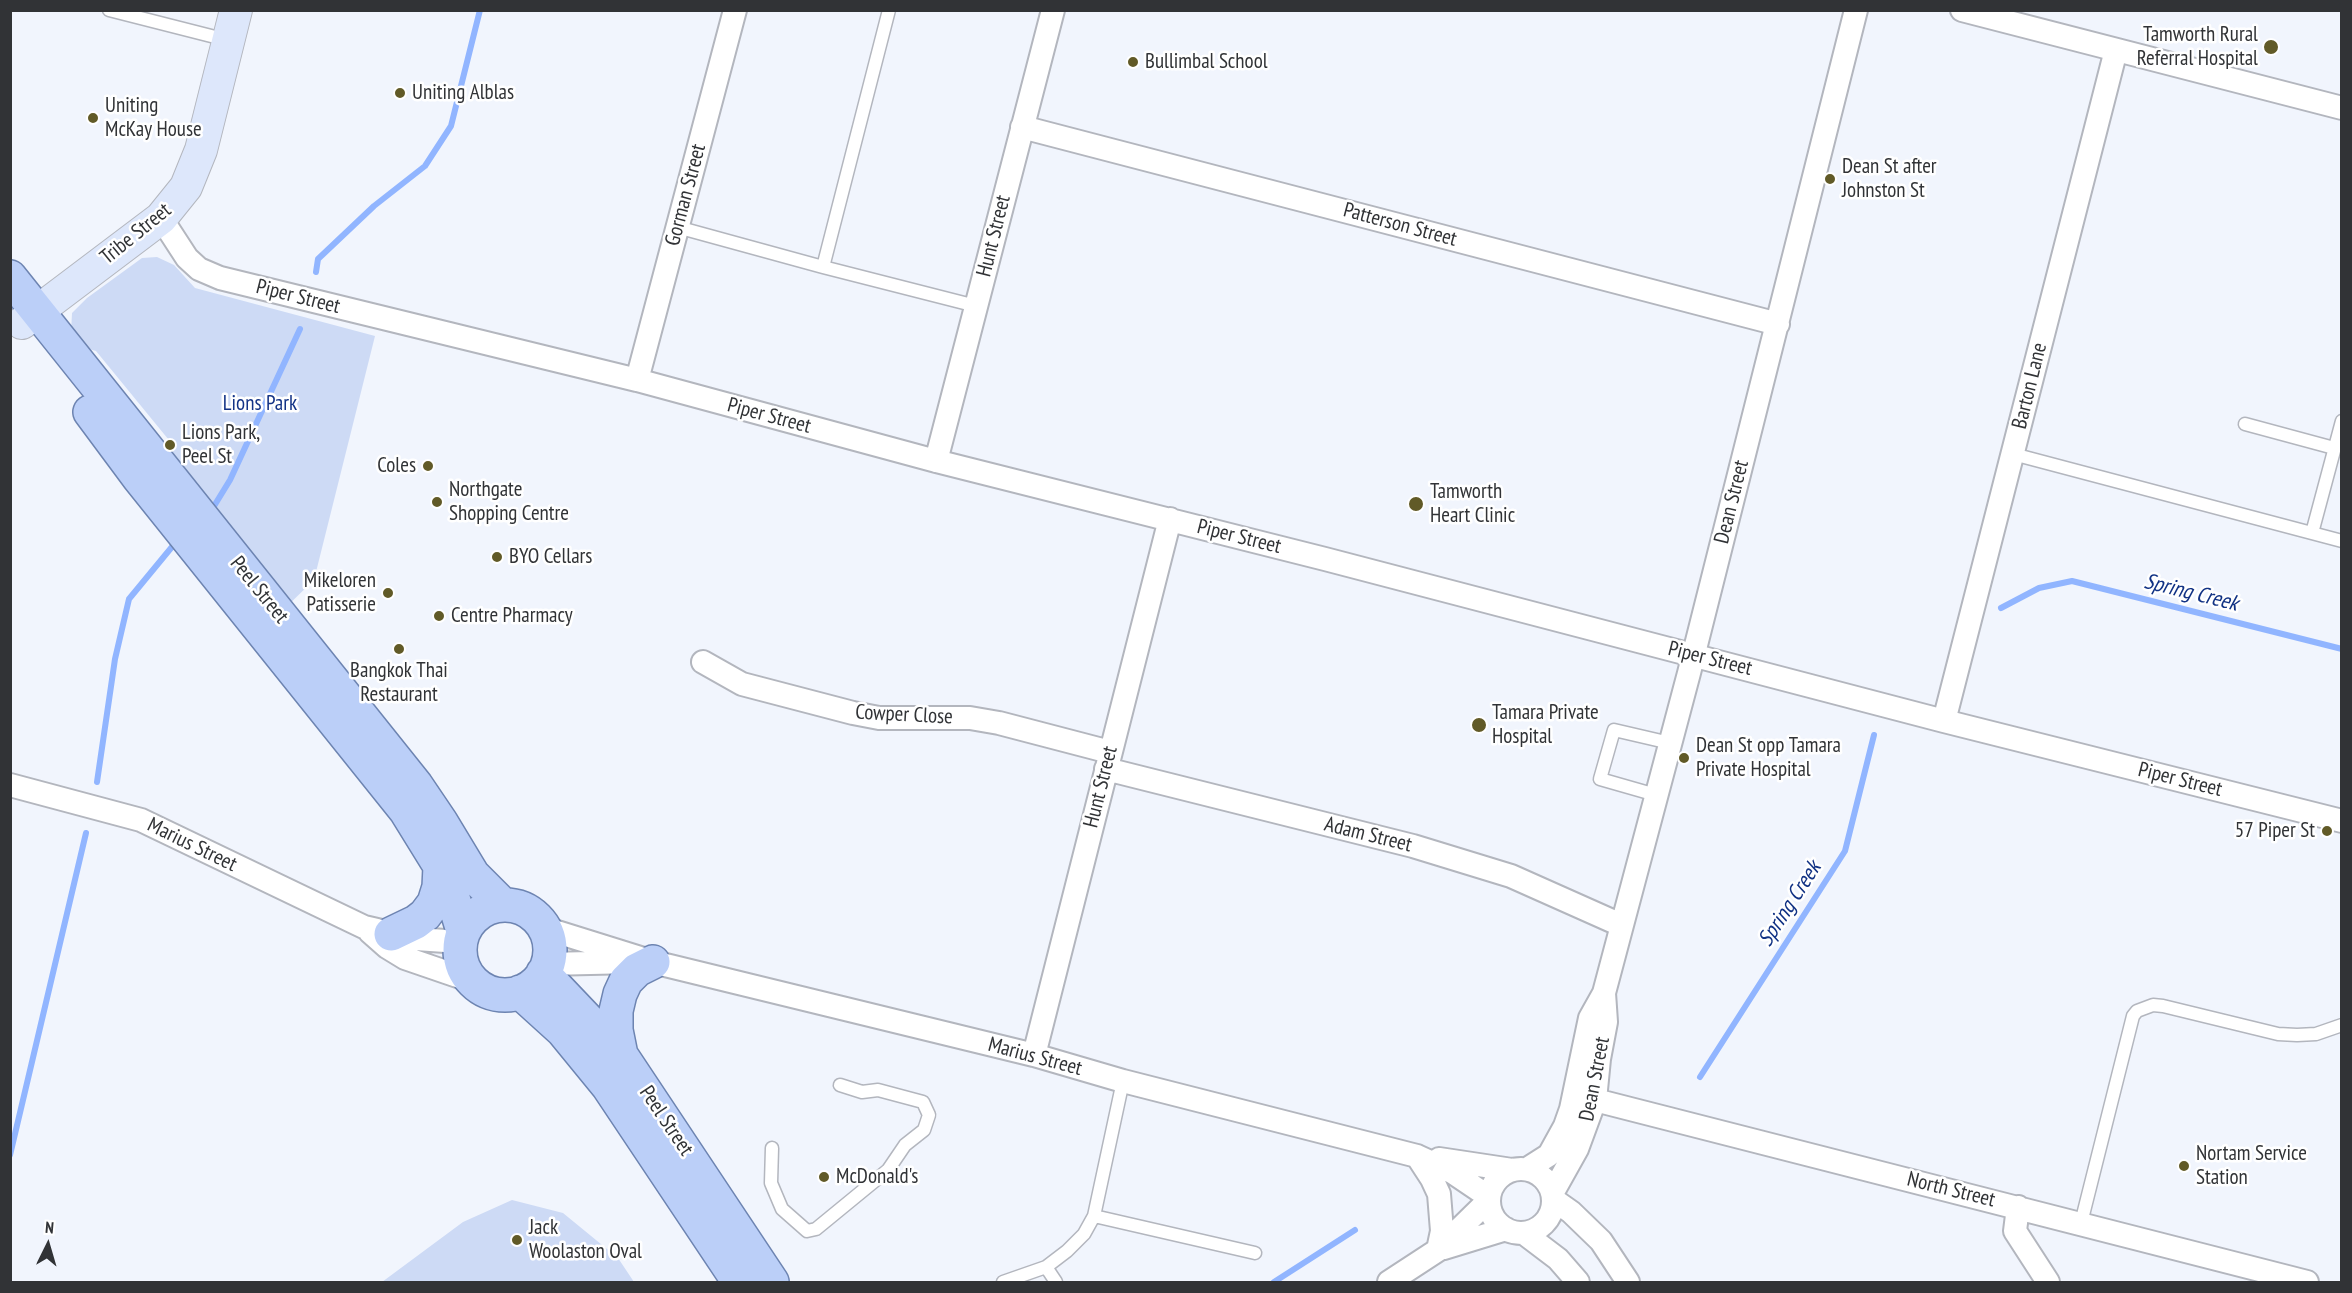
<!DOCTYPE html>
<html>
<head>
<meta charset="utf-8">
<style>
  body { margin:0 }
  #map { position:relative; width:2352px; height:1293px; overflow:hidden; background:#f1f5fd; font-family:"PT Sans Narrow",sans-serif }
  canvas { display:block }
  .frame { position:absolute; inset:0; border:12px solid #313336; pointer-events:none }
  .north { position:absolute; left:18px; top:1215px; width:60px; height:60px; -webkit-text-stroke:4px #fff; paint-order:stroke; rotate:5deg; font-size:16px; font-weight:700; line-height:24px; text-align:center; color:#313336 }
  .north::after { content:''; display:block; margin:auto; width:21px; height:27px; background:#313336; clip-path:polygon(50% 0,100% 100%,50% 72%,0 100%) }
</style>
</head>
<body>
<div id="map">
<canvas width="2352" height="1293"></canvas>
<div class="frame"></div>
<div class="north">N</div>
</div>
<script>
const context = document.querySelector('canvas').getContext('2d');
context.lineJoin = 'round';
function fill(path, color) { context.fillStyle = color; context.fill(path, 'evenodd'); }
const toPath = rows => new Path2D(rows.map(r => 'M' + r).join(''));
function trace(path, color, width, dash) { context.strokeStyle = color; context.lineWidth = width; context.lineCap = dash ? 'butt' : 'round'; context.setLineDash(dash || []); context.stroke(path); }
function label(font, color, halo, rows, align = 'center') {
  context.font = font + ' "PT Sans Narrow",sans-serif'; context.lineWidth = 5; context.setLineDash([]); context.textBaseline = 'middle'; context.strokeStyle = halo; context.fillStyle = color; for (const [text, x, y, turn = 0] of rows) {
    context.save(); context.translate(x, y); context.rotate((+turn || 0) * Math.PI / 180); context.textAlign = isNaN(turn) ? turn : align; if (halo) context.strokeText(text, 0, 0); context.fillText(text, 0, 0); context.restore();
  }
}
const green = toPath([
  [157,257,174,265,195,288,375,336,314,580,281,612,172,466,173,445,96,351,79,346,71,333,72,313,87,298,142,258],
  [512,1200,563,1213,618,1258,634,1282,382,1282,463,1222]
]);
const stream = toPath([
  [316,272,318,259,374,206,425,166,451,126,480,10],
  [211,511,230,480,300,329],
  [2001,608,2039,588,2072,581,2342,649],
  [97,782,115,659,129,599,176,542],
  [1700,1077,1845,851,1874,735],
  [10,1155,86,833],
  [1274,1282,1355,1230]
]);
const lane = toPath([
  [109,10,227,40],
  [677,227,823,267,976,306],
  [823,267,889,10],
  [2245,424,2334,448],
  [2013,454,2342,541],
  [2312,533,2342,421],
  [1656,795,1600,779,1614,730,1670,743],
  [772,1148,771,1183,782,1209,807,1231,816,1229,888,1170,905,1145,924,1130,929,1115,923,1102,878,1090,862,1092,840,1085],
  [1094,1216,1255,1253],
  [2081,1223,2133,1016,2137,1011,2153,1005,2163,1006,2278,1034,2297,1035,2316,1034,2342,1025],
  [1046,1267,1056,1282],
  [1003,1282,1046,1267,1067,1251,1084,1234,1094,1216,1123,1081]
]);
const street = toPath([
  [1962,10,2342,108],
  [1022,127,1778,324],
  [161,218,187,258,199,269,220,278,637,380,936,461,1325,559,1944,721,2342,821],
  [637,380,735,10],
  [936,461,1053,10],
  [703,662,742,684,853,713,879,718,970,718,999,723,1110,752],
  [1944,721,2116,50],
  [1106,769,1413,846,1511,876,1621,925],
  [10,785,141,820,364,927,416,939,460,942],
  [544,928,653,962,1034,1055,1123,1081,1417,1156,1452,1172,1489,1197],
  [370,932,387,947,405,958,472,981],
  [547,964,634,962],
  [1034,1055,1170,519],
  [1595,1100,2307,1282],
  [1417,1156,1432,1179,1439,1194,1442,1231,1438,1250],
  [1439,1159,1512,1170],
  '1489 1201a32 32 0 1 1 64 0a32 32 0 1 1-64 0Z',
  [1527,1169,1549,1155,1565,1126,1571,1109,1590,1018,1604,993,1689,673,1856,10],
  [1553,1192,1577,1149,1595,1100,1599,1059,1606,1022,1604,993],
  [1554,1200,1571,1212,1601,1241,1628,1282],
  [2018,1207,2015,1231,2048,1282],
  [1525,1234,1558,1259,1578,1282],
  [1444,1248,1506,1229],
  [1389,1282,1438,1250,1489,1200]
]);
const secondary = toPath([
  [22,323,161,218,186,187,201,150,236,10]
]);
const primary = toPath([
  [10,277,416,785,441,822,473,875,503,905],
  [90,412,139,478,406,811,440,866,450,888,463,931],
  '460 950a45 45 0 1 1 90 0a45 45 0 1 1-90 0Z',
  [391,934,416,922,425,915,434,903,439,887,440,866],
  [543,973,621,1055,772,1282],
  [520,992,563,1031,608,1086,739,1282],
  [621,1055,616,1030,616,1011,620,994,626,981,637,970,653,962]
]);
const markers = [
  [2271,47,8,"#615a27"],
  [1133,62,6,"#615a27"],
  [400,93,6,"#615a27"],
  [93,118,6,"#615a27"],
  [1830,179,6,"#615a27"],
  [170,445,6,"#615a27"],
  [428,466,6,"#615a27"],
  [437,502,6,"#615a27"],
  [1416,504,8,"#615a27"],
  [497,557,6,"#615a27"],
  [388,593,6,"#615a27"],
  [439,616,6,"#615a27"],
  [399,649,6,"#615a27"],
  [1479,725,8,"#615a27"],
  [1684,758,6,"#615a27"],
  [2327,831,6,"#615a27"],
  [2184,1166,6,"#615a27"],
  [824,1177,6,"#615a27"],
  [517,1240,6,"#615a27"]
];
const poiNames = [
  ["Tamworth Rural",2258,35,"right"],
  ["Referral Hospital",2258,59,"right"],
  ["Bullimbal School",1145,62],
  ["Uniting Alblas",412,93],
  ["Uniting",105,106],
  ["McKay House",105,130],
  ["Dean St after",1842,167],
  ["Johnston St",1842,191],
  ["Lions Park,",182,433],
  ["Peel St",182,457],
  ["Coles",416,466,"right"],
  ["Northgate",449,490],
  ["Shopping Centre",449,514],
  ["Tamworth",1430,492],
  ["Heart Clinic",1430,516],
  ["BYO Cellars",509,557],
  ["Mikeloren",376,581,"right"],
  ["Patisserie",376,605,"right"],
  ["Centre Pharmacy",451,616],
  ["Bangkok Thai",399,671,"center"],
  ["Restaurant",399,695,"center"],
  ["Tamara Private",1492,713],
  ["Hospital",1492,737],
  ["Dean St opp Tamara",1696,746],
  ["Private Hospital",1696,770],
  ["57 Piper St",2315,831,"right"],
  ["Nortam Service",2196,1154],
  ["Station",2196,1178],
  ["McDonald's",836,1177],
  ["Jack",529,1228],
  ["Woolaston Oval",529,1252]
];
const streetNames = [
  ["Gorman Street",686,195,-75],
  ["Patterson Street",1400,225,15],
  ["Tribe Street",136,234,-39],
  ["Hunt Street",994,236,-76],
  ["Piper Street",298,297,14],
  ["Barton Lane",2030,386,-76],
  ["Piper Street",769,416,15],
  ["Dean Street",1732,502,-76],
  ["Piper Street",1239,537,14],
  ["Peel Street",259,590,51],
  ["Piper Street",1710,659,14],
  ["Cowper Close",904,715,3],
  ["Piper Street",2180,780,14],
  ["Hunt Street",1101,787,-76],
  ["Adam Street",1368,835,14],
  ["Marius Street",192,845,26],
  ["Marius Street",1035,1057,15],
  ["Dean Street",1595,1079,-79],
  ["Peel Street",666,1121,56],
  ["North Street",1951,1190,14]
];
const parkNames = [
  ["Lions Park",260,404]
];
const waterNames = [
  ["Spring Creek",2191,593,14],
  ["Spring Creek",1790,904,-57]
];
fill(green, '#cddaf5');
trace(stream, '#91b5ff', 6);
trace(lane, '#b3b6be', 15);
trace(street, '#b3b6be', 26);
trace(secondary, '#b3b6be', 34);
trace(primary, '#6d84b1', 36);
trace(lane, '#fff', 12);
trace(street, '#fff', 22);
trace(secondary, '#dde7fb', 32);
trace(primary, '#bbcff8', 33);
for (const [x, y, r, color] of markers) { const dot = new Path2D(); dot.arc(x, y, r, 0, 2 * Math.PI); context.fillStyle = color; context.fill(dot); trace(dot, '#fff', 2); }
label('21px', '#313336', '#fff', poiNames, 'left');
label('21px', '#313336', '#fff', streetNames);
label('21px', '#133386', '#fff', parkNames);
label('italic 22px', '#113284', '#fff', waterNames);
</script>
</body>
</html>
